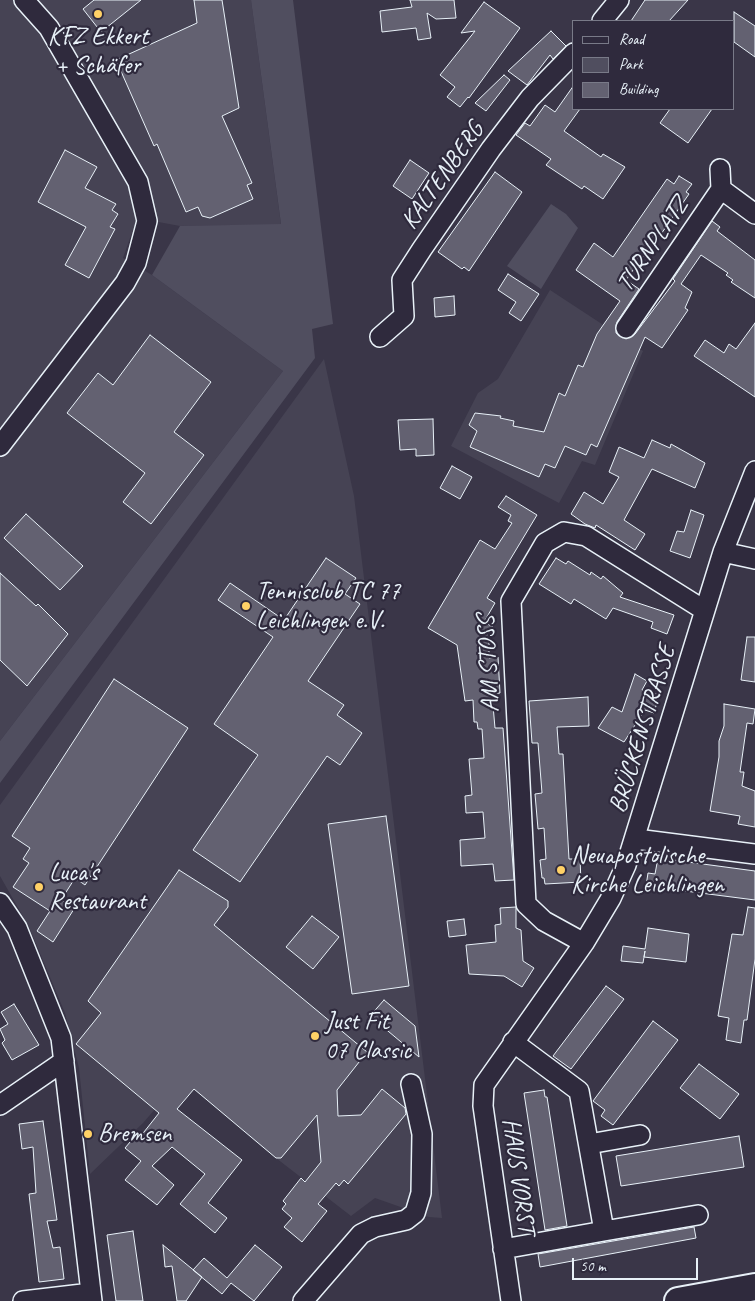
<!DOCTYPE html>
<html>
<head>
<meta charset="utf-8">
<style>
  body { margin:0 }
  #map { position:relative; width:755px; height:1301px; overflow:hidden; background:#3a3648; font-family:Caveat,sans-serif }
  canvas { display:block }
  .legend { position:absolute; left:572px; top:20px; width:162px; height:90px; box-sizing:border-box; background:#2f2a3d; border:1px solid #797a88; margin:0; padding:6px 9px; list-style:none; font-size:15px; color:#e8f1f8 }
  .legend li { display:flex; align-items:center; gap:10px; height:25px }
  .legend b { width:25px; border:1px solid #797a88 }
  .scale { position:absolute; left:572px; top:1258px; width:126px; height:22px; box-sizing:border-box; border:2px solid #e8f1f8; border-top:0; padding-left:6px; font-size:15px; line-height:18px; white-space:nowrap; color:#e8f1f8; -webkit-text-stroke:4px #2f2a3d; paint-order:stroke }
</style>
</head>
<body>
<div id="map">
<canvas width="755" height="1301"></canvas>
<ul class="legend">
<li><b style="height:6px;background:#2f2a3d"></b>Road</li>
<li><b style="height:14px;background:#504e5f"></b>Park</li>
<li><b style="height:14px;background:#636171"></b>Building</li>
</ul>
<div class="scale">50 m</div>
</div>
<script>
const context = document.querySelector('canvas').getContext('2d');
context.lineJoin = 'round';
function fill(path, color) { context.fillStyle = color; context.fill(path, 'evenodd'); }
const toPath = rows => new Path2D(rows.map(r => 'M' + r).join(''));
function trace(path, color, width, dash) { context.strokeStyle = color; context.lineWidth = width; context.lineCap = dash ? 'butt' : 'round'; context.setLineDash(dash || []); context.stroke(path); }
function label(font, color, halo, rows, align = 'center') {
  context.font = font + ' Caveat,sans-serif'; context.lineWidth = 4.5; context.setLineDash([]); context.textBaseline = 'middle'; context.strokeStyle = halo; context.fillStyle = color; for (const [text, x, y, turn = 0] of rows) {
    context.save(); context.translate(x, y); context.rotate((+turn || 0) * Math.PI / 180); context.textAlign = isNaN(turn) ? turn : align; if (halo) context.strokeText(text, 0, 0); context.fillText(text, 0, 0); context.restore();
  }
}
const built = toPath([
  [0,0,251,0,281,225,180,226,137,218,123,258,152,275,283,371,0,741],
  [550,290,643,351,595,465,582,461,559,503,451,446,478,393,498,379],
  [324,359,354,496,442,1218,429,1217,375,1198,351,1216,263,1148,181,1079,143,1123,90,1174,79,1068,65,1013,29,927,0,876,0,805]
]);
const green = toPath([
  [251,0,293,0,333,324,312,329,315,358,0,783,0,741,283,371,152,275,180,226,281,224],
  [551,204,566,214,578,228,541,289,507,266]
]);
const building = toPath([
  [94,0,141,0,101,32,83,9,94,0],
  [194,0,222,0,239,108,222,116,252,183,247,185,253,199,210,218,202,216,198,207,186,212,157,144,154,146,116,60,197,23,194,0],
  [410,0,454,0,456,18,436,19,427,13,431,38,418,40,416,28,382,32,380,11,412,7,410,0],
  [645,0,688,0,669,21,631,21,645,0],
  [484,2,520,28,469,98,468,97,460,107,447,97,455,87,440,75,475,31,461,33,484,2],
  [734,12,755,26,755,57,734,42,734,12],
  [551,31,566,46,553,59,550,55,527,85,508,71,551,31],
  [504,75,510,80,486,111,475,103,504,75],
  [574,85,574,109,580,109,564,131,601,157,603,154,625,167,603,199,584,186,582,189,546,165,551,159,516,135,525,123,530,126,545,105,555,112,574,85],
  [670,109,712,109,688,143,660,123,670,109],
  [65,150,97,167,85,188,116,204,112,210,118,214,110,227,115,229,89,278,65,265,86,227,38,202,65,150],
  [410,160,429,173,412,199,393,186,410,160],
  [495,172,522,192,469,271,464,267,462,269,438,252,495,172],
  [679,176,692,184,686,192,689,194,645,257,643,256,626,280,639,289,617,322,616,333,626,339,635,334,675,281,673,279,712,221,720,227,717,231,755,260,755,298,731,282,733,280,726,275,728,273,701,255,681,284,692,292,685,308,688,310,662,348,645,337,597,447,591,444,586,455,565,446,555,468,545,464,539,477,470,447,477,431,469,425,475,413,501,416,500,418,514,421,513,426,544,432,559,393,565,396,578,365,583,367,597,334,620,301,576,270,594,243,613,257,667,179,674,184,679,176],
  [508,274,539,294,521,321,509,313,516,302,498,290,508,274],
  [454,296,455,315,435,317,434,298,454,296],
  [755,323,755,397,694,356,705,340,724,353,729,344,736,349,755,323],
  [150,335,211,382,174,432,204,455,151,524,123,502,145,473,67,413,98,373,113,385,150,335],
  [433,419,434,455,416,456,416,449,400,450,398,420,433,419],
  [652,440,670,448,671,444,705,463,695,488,652,469,624,520,645,534,635,550,596,525,595,528,585,524,571,514,584,492,603,504,619,477,609,472,619,447,644,458,652,440],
  [452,466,472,477,460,499,440,488,452,466],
  [506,496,537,515,487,598,495,603,484,622,493,627,489,633,489,658,498,657,500,693,492,694,495,728,503,728,514,880,495,881,493,864,461,866,460,840,485,838,483,812,466,813,465,796,472,795,469,759,484,758,482,729,478,729,477,722,474,722,473,700,465,701,457,645,428,628,480,540,495,549,512,523,508,521,511,515,498,507,506,496],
  [691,510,704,515,690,558,670,551,677,531,684,532,691,510],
  [26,514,83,566,60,590,4,538,26,514],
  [326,558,356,578,345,594,360,604,308,681,344,705,337,715,362,733,340,765,327,756,240,882,193,850,258,755,214,724,273,637,218,600,230,583,284,620,326,558],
  [556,558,566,564,568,561,590,575,591,572,601,579,603,576,623,593,620,597,674,615,667,634,651,628,653,622,613,608,606,619,574,599,571,604,539,584,556,558],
  [0,573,36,606,38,604,68,634,27,686,0,660,0,573],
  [747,637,755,637,755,682,741,680,747,637],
  [635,674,647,681,642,690,659,695,654,713,645,710,624,742,598,728,612,707,622,712,635,674],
  [114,679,188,728,85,885,75,878,61,900,74,909,53,942,37,931,50,911,13,887,29,863,23,859,30,848,12,836,114,679],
  [588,697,589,726,557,727,559,754,563,754,569,859,580,859,581,882,545,884,544,878,542,878,540,860,546,859,544,828,538,829,535,794,542,793,538,743,532,743,529,701,588,697],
  [724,704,755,709,753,724,747,723,740,772,744,772,742,786,755,791,755,827,738,824,740,816,710,811,719,757,719,741,724,726,724,704],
  [386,816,409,986,352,994,328,824,386,816],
  [658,858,755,871,755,900,646,886,648,873,655,874,658,858],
  [179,870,228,901,228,907,214,925,367,1052,337,1090,338,1116,361,1115,382,1089,405,1108,406,1114,348,1184,344,1180,339,1186,336,1183,318,1204,327,1211,302,1242,284,1227,292,1218,282,1209,286,1204,283,1201,301,1178,305,1182,321,1162,317,1115,281,1158,276,1158,194,1089,177,1109,242,1160,208,1203,227,1218,215,1233,180,1204,205,1174,172,1147,152,1166,174,1185,157,1205,125,1180,141,1161,125,1148,136,1135,140,1137,159,1113,76,1044,101,1013,88,1001,179,870],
  [516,907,516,928,521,930,523,961,534,968,522,987,504,976,469,974,466,945,496,942,495,925,501,924,500,908,516,907],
  [748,907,755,908,755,959,747,1020,744,1020,741,1043,726,1040,729,1018,718,1016,732,934,743,935,748,907],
  [312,916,339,937,313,969,286,947,312,916],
  [464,919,466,935,449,937,447,921,464,919],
  [648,928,689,934,686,962,644,957,645,951,643,963,621,961,623,946,645,949,648,928],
  [606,986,624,999,571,1069,553,1056,606,986],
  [384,1000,415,1026,419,1057,370,1016,384,1000],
  [14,1004,39,1045,12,1060,2,1043,5,1040,0,1029,8,1024,1,1012,14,1004],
  [653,1021,678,1040,613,1125,601,1116,605,1110,593,1101,653,1021],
  [699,1064,739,1094,720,1119,680,1088,699,1064],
  [544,1090,545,1097,547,1097,567,1226,545,1230,524,1093,544,1090],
  [43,1121,57,1220,47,1221,53,1248,60,1247,64,1279,39,1282,29,1194,36,1193,33,1147,22,1149,19,1124,43,1121],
  [739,1136,744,1167,621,1186,616,1156,739,1136],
  [694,1227,696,1238,540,1267,538,1254,694,1227],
  [133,1231,143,1301,116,1301,107,1235,133,1231],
  [163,1245,202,1277,186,1301,177,1301,172,1266,165,1267,163,1245],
  [255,1245,282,1267,254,1301,231,1283,222,1294,193,1270,204,1258,227,1278,255,1245]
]);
const street = toPath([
  [602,21,619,0],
  [721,189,755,214],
  [626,328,721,189,720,169],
  [380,337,404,316,402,280,422,249,491,149,530,98,574,53],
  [0,446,125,283,136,263,147,221,138,182,49,28,24,0],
  [723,552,755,559],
  [636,839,755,854],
  [0,903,17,928,61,1038,92,1301],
  [584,943,544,921,526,904,511,601,545,543,564,532,586,536,704,610],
  [513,1042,579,1091,604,1231,698,1215],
  [0,1105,64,1061],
  [589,1144,640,1135],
  [503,1249,604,1231],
  [23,1301,91,1293],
  [303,1301,361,1234,375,1227,406,1220,415,1213,421,1193,422,1134,411,1084],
  [511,1301,483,1106,484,1085,584,943,611,898,626,865,723,552,755,471]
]);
const secondary = toPath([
  [678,1301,755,1287]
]);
const markers = [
  [98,14,5,"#ffd166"],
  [246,606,5,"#ffd166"],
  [561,870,5,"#ffd166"],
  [39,887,5,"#ffd166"],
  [315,1036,5,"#ffd166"],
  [88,1134,5,"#ffd166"]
];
const poiNames = [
  ["KFZ Ekkert",98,37,"center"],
  ["+ Schäfer",98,66,"center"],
  ["Tennisclub TC 77",256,592],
  ["Leichlingen e.V.",256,621],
  ["Neuapostolische",571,856],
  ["Kirche Leichlingen",571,885],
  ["Luca's",49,873],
  ["Restaurant",49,902],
  ["Just Fit",325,1022],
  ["07 Classic",325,1051],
  ["Bremsen",98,1134]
];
const streetNames = [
  ["KALTENBERG",443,176,-55],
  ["TURNPLATZ",653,245,-56],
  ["AM STOSS",489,664,-93],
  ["BRÜCKENSTRASSE",643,729,-73],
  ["HAUS VORST",518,1176,82]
];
fill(built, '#464354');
fill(green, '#504e5f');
fill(building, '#636171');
trace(building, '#e8f1f8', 1);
trace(street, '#e8f1f8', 22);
trace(secondary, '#e8f1f8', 30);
trace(street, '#2f2a3d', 19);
trace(secondary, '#2f2a3d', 26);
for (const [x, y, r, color] of markers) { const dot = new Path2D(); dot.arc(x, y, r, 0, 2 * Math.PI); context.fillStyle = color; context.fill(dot); trace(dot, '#2f2a3d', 2); }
label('25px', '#e8f1f8', '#2f2a3d', poiNames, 'left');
label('25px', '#e8f1f8', '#2f2a3d', streetNames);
</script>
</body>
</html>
